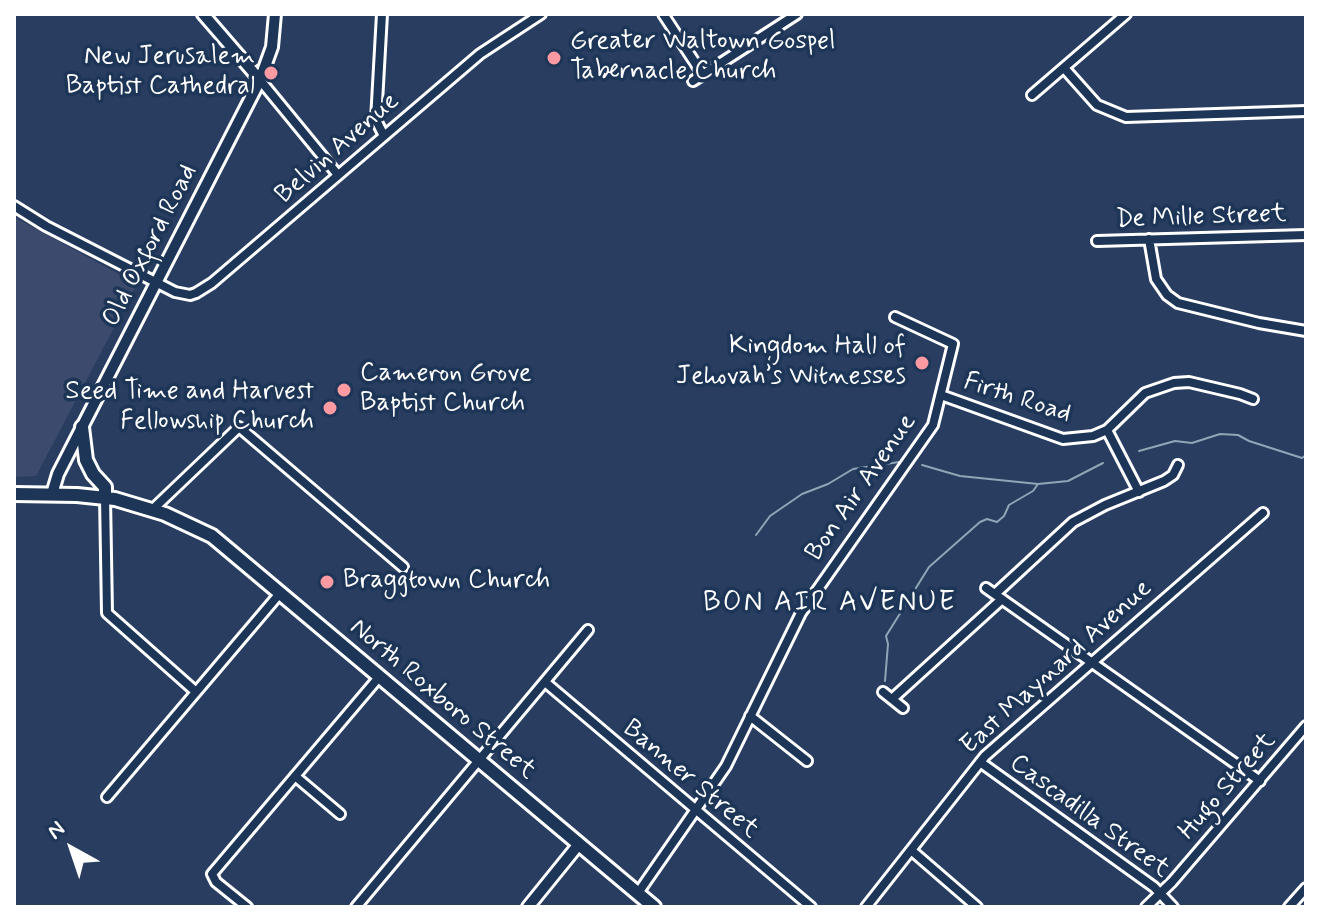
<!DOCTYPE html>
<html>
<head>
<meta charset="utf-8">
<style>
  body { margin:0 }
  #map { position:relative; width:1320px; height:921px; overflow:hidden; background:#293d60; font-family:Mynerve,sans-serif }
  canvas { display:block }
  .frame { position:absolute; inset:0; border:16px solid #fff; pointer-events:none }
  .north { position:absolute; left:32px; top:809px; width:80px; height:80px; -webkit-text-stroke:6px #1d3557; paint-order:stroke; rotate:320deg; font-size:22px; font-weight:700; line-height:32px; text-align:center; color:#fff }
  .north::after { content:''; display:block; margin:auto; width:28px; height:36px; background:#fff; clip-path:polygon(50% 0,100% 100%,50% 72%,0 100%) }
</style>
</head>
<body>
<div id="map">
<canvas width="1320" height="921"></canvas>
<div class="frame"></div>
<div class="north">N</div>
</div>
<script>
const context = document.querySelector('canvas').getContext('2d');
context.lineJoin = 'round';
function fill(path, color) { context.fillStyle = color; context.fill(path, 'evenodd'); }
const toPath = rows => new Path2D(rows.map(r => 'M' + r).join(''));
function trace(path, color, width, dash) { context.strokeStyle = color; context.lineWidth = width; context.lineCap = dash ? 'butt' : 'round'; context.setLineDash(dash || []); context.stroke(path); }
function label(font, color, halo, rows, align = 'center') {
  context.font = font + ' Mynerve,sans-serif'; context.lineWidth = 7; context.setLineDash([]); context.textBaseline = 'middle'; context.strokeStyle = halo; context.fillStyle = color; for (const [text, x, y, turn = 0] of rows) {
    context.save(); context.translate(x, y); context.rotate((+turn || 0) * Math.PI / 180); context.textAlign = isNaN(turn) ? turn : align; if (halo) context.strokeText(text, 0, 0); context.fillText(text, 0, 0); context.restore();
  }
}
const built = toPath([
  [14,217,137,284,36,476,14,477]
]);
const stream = toPath([
  [1139,451,1175,441,1192,443,1220,434,1238,435,1249,441,1302,458,1306,455],
  [922,465,960,476,1038,484,1068,481,1103,463],
  [756,535,770,516,802,494,828,484,853,469,899,462],
  [885,681,888,644,886,636,929,567,980,522,987,519,997,522,1004,516,1009,505,1033,491,1038,484]
]);
const minor = toPath([
  [382,14,376,120,384,136],
  [663,14,703,75],
  [1064,68,1097,105,1126,117,1306,111],
  [260,80,338,175],
  [693,81,797,14],
  [1032,95,1126,14],
  [14,206,46,226,175,292,190,295,196,293,212,283,480,54,541,14],
  [1149,239,1156,279,1167,295,1178,303,1259,323,1306,331],
  [1097,241,1306,235],
  [941,395,1063,439,1093,436,1107,430,1145,393,1174,383,1189,382,1240,394,1253,399],
  [1107,430,1139,492],
  [105,497,107,613,195,691],
  [152,510,239,427,403,567],
  [986,588,1260,781],
  [995,594,1073,522,1105,505,1164,481,1173,475,1178,465],
  [545,682,811,907],
  [883,692,903,708],
  [892,699,1002,599],
  [750,716,807,761],
  [980,762,1154,887,1173,907],
  [295,776,340,814],
  [107,797,281,592],
  [911,850,977,907],
  [638,893,726,766,801,613,933,425,953,344,895,317],
  [247,907,216,882,212,874,380,676],
  [356,907,588,630],
  [866,907,985,756,1263,513],
  [1146,907,1172,882,1306,726],
  [1289,907,1306,888]
]);
const tertiary = toPath([
  [203,14,260,80],
  [52,494,58,474,260,80,272,47,275,14],
  [528,907,579,844]
]);
const primary = toPath([
  [82,427,86,460,93,474,105,487,105,497],
  [14,494,77,495,115,499,165,514,212,536,654,907]
]);
const markers = [
  [554,58,8,"#ff9aa2"],
  [271,73,8,"#ff9aa2"],
  [922,363,8,"#ff9aa2"],
  [344,390,8,"#ff9aa2"],
  [330,408,8,"#ff9aa2"],
  [327,582,8,"#ff9aa2"]
];
const poiNames = [
  ["Greater Waltown Gospel",570,43],
  ["Tabernacle Church",570,73],
  ["New Jerusalem",255,58,"right"],
  ["Baptist Cathedral",255,88,"right"],
  ["Kingdom Hall of",906,348,"right"],
  ["Jehovah’s Witnesses",906,378,"right"],
  ["Cameron Grove",360,375],
  ["Baptist Church",360,405],
  ["Seed Time and Harvest",314,393,"right"],
  ["Fellowship Church",314,423,"right"],
  ["Braggtown Church",343,582]
];
const streetNames = [
  ["Belvin Avenue",338,149,-41],
  ["De Mille Street",1201,218,-2],
  ["Old Oxford Road",151,246,-63],
  ["Firth Road",1017,399,18],
  ["Bon Air Avenue",862,488,-55],
  ["East Maynard Avenue",1057,668,-42],
  ["North Roxboro Street",442,700,40],
  ["Banner Street",690,780,40],
  ["Hugo Street",1228,787,-49],
  ["Cascadilla Street",1089,817,36]
];
const neighbourhoodNames = [
  ["BON AIR AVENUE",830,604]
];
fill(built, '#3c4b6d');
trace(stream, '#8da7b6', 2);
trace(minor, '#fff', 14);
trace(tertiary, '#fff', 16);
trace(primary, '#fff', 18);
trace(minor, '#1d3557', 8);
trace(tertiary, '#1d3557', 10);
trace(primary, '#1d3557', 12);
for (const [x, y, r, color] of markers) { const dot = new Path2D(); dot.arc(x, y, r, 0, 2 * Math.PI); context.fillStyle = color; context.fill(dot); trace(dot, '#1d3557', 3); }
label('26px', '#fff', '#1d3557', poiNames, 'left');
label('26px', '#fff', '#1d3557', streetNames);
context.letterSpacing = '2px';
label('28px', '#fff', '#1d3557', neighbourhoodNames);
context.letterSpacing = '0px';
</script>
</body>
</html>
